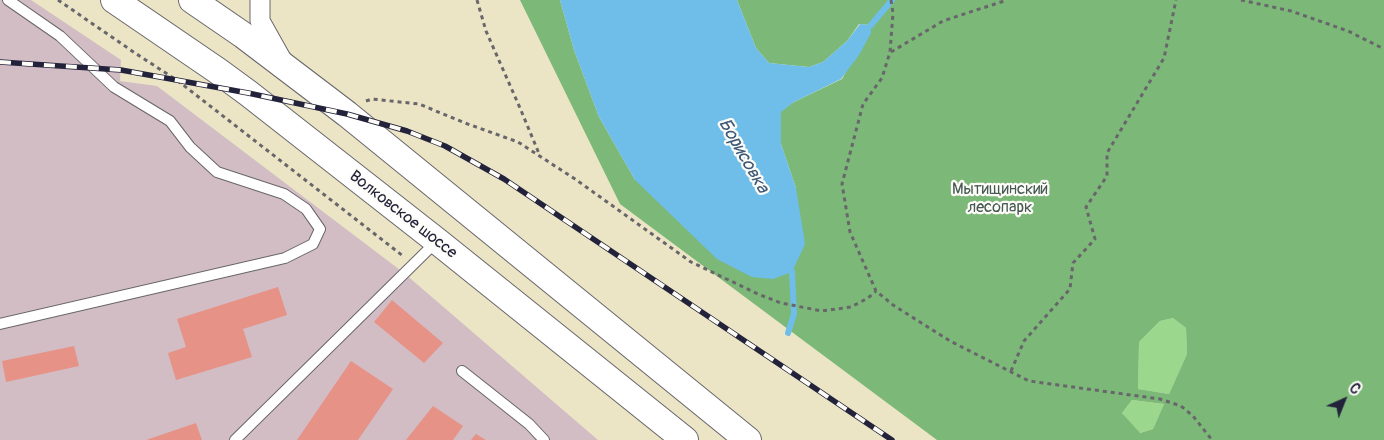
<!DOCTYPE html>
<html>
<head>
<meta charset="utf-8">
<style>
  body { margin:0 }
  #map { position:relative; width:1384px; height:440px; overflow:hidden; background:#ebe5c5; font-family:Pangolin,sans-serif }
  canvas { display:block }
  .north { position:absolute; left:1319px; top:375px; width:50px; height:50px; -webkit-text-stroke:4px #fdfcf7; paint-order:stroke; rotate:44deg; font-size:14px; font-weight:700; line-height:20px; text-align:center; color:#22223b }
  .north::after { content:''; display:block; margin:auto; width:18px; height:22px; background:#22223b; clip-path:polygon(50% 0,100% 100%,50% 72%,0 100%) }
</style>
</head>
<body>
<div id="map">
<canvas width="1384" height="440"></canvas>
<div class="north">С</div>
</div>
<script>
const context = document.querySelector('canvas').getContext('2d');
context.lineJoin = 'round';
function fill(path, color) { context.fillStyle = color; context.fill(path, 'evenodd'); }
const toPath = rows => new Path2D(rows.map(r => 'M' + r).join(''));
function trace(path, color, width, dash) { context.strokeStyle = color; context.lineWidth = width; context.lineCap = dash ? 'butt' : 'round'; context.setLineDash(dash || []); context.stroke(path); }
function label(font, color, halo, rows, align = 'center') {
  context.font = font + ' Pangolin,sans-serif'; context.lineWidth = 4.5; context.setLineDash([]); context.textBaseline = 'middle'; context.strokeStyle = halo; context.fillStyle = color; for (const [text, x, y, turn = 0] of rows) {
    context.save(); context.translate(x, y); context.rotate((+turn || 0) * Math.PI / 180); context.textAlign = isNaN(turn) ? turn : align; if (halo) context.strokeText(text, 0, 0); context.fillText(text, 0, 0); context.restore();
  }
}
const industrial = toPath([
  [0,0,31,0,121,60,120,81,157,86,404,273,598,440,0,440]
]);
const green = toPath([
  [1173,318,1186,328,1187,354,1169,394,1138,389,1139,342,1160,321],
  [1132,400,1164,404,1153,429,1139,433,1122,413]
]);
const forest = toPath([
  [520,0,560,0,574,50,599,117,635,180,796,188,781,144,781,111,794,102,842,79,871,25,859,24,847,41,823,62,809,67,769,63,756,48,737,0,1384,0,1384,440,937,440,620,204],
  [1173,318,1186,328,1187,354,1169,394,1138,389,1139,342,1160,321],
  [1132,400,1164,404,1153,429,1140,433,1122,413]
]);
const water = toPath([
  [560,0,737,0,756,48,769,63,809,67,823,62,847,41,860,24,871,25,871,33,859,55,841,79,794,102,781,112,781,144,796,188,805,244,792,272,773,279,752,277,717,259,635,180,599,117,574,50]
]);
const stream = toPath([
  [871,25,892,0],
  [788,333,794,314,792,272,789,266]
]);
const building = toPath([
  [278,287,287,315,243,329,252,357,176,380,168,353,186,347,177,319],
  [392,300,443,343,424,363,374,322],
  [74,346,79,366,6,382,2,361],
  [351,361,393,389,358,440,297,440],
  [433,406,463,426,453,440,406,440],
  [196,423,202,440,146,440],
  [476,434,486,440,471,440]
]);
const path = toPath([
  [58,0,135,53,178,81,403,256],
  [477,0,486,31,520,108,540,156],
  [891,0,893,13,890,52,882,78,863,104,842,184,850,232,876,291,893,305,950,341,1029,381,1160,399,1181,406,1193,416,1212,440],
  [1241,0,1291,11,1348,31,1384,49],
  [891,52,943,21,1007,0],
  [366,101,372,99,419,104,465,123,518,142,575,179,691,262,758,294,781,303,822,311,851,307,868,298,876,291],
  [1011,371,1024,341,1070,289,1073,263,1095,239,1086,207,1107,176,1107,153,1164,58,1176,0]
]);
const lane = toPath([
  [0,324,285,258,313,244,320,229,306,209,284,194,217,172,190,147,170,121,114,87,60,36,8,0],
  [462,371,529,424,544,440],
  [235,440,436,242]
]);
const street = toPath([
  [260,0,260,21,283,62]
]);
const secondary = toPath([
  [114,0,218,71,248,93,437,241,685,440],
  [192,0,243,35,347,114,748,440]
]);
const rail = toPath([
  [0,62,121,70,248,93,347,114,407,131,445,146,504,179,892,440]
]);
const parkNames = [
  ["Мытищинский",1000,190],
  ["лесопарк",1000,208]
];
const streetNames = [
  ["Волковское шоссе",403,215,38]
];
const waterNames = [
  ["Борисовка",743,156,60]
];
fill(industrial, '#d2bdc5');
fill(green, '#9bd88d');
fill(forest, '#7cb878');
fill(water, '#6fbee9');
trace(stream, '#6fbee9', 6);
fill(building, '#e69286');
trace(lane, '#68666b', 12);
trace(street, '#68666b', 21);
trace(secondary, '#68666b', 28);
trace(path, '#68666b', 3, [4, 4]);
trace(lane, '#fff', 10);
trace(street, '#fff', 19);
trace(secondary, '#fff', 26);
trace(rail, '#22223b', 5.5);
trace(rail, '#fdfcf7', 4, [11]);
label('16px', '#465954', '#fdfcf7', parkNames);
label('16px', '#22223b', '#fdfcf7', streetNames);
label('italic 18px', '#3d5978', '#fdfcf7', waterNames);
</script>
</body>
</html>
